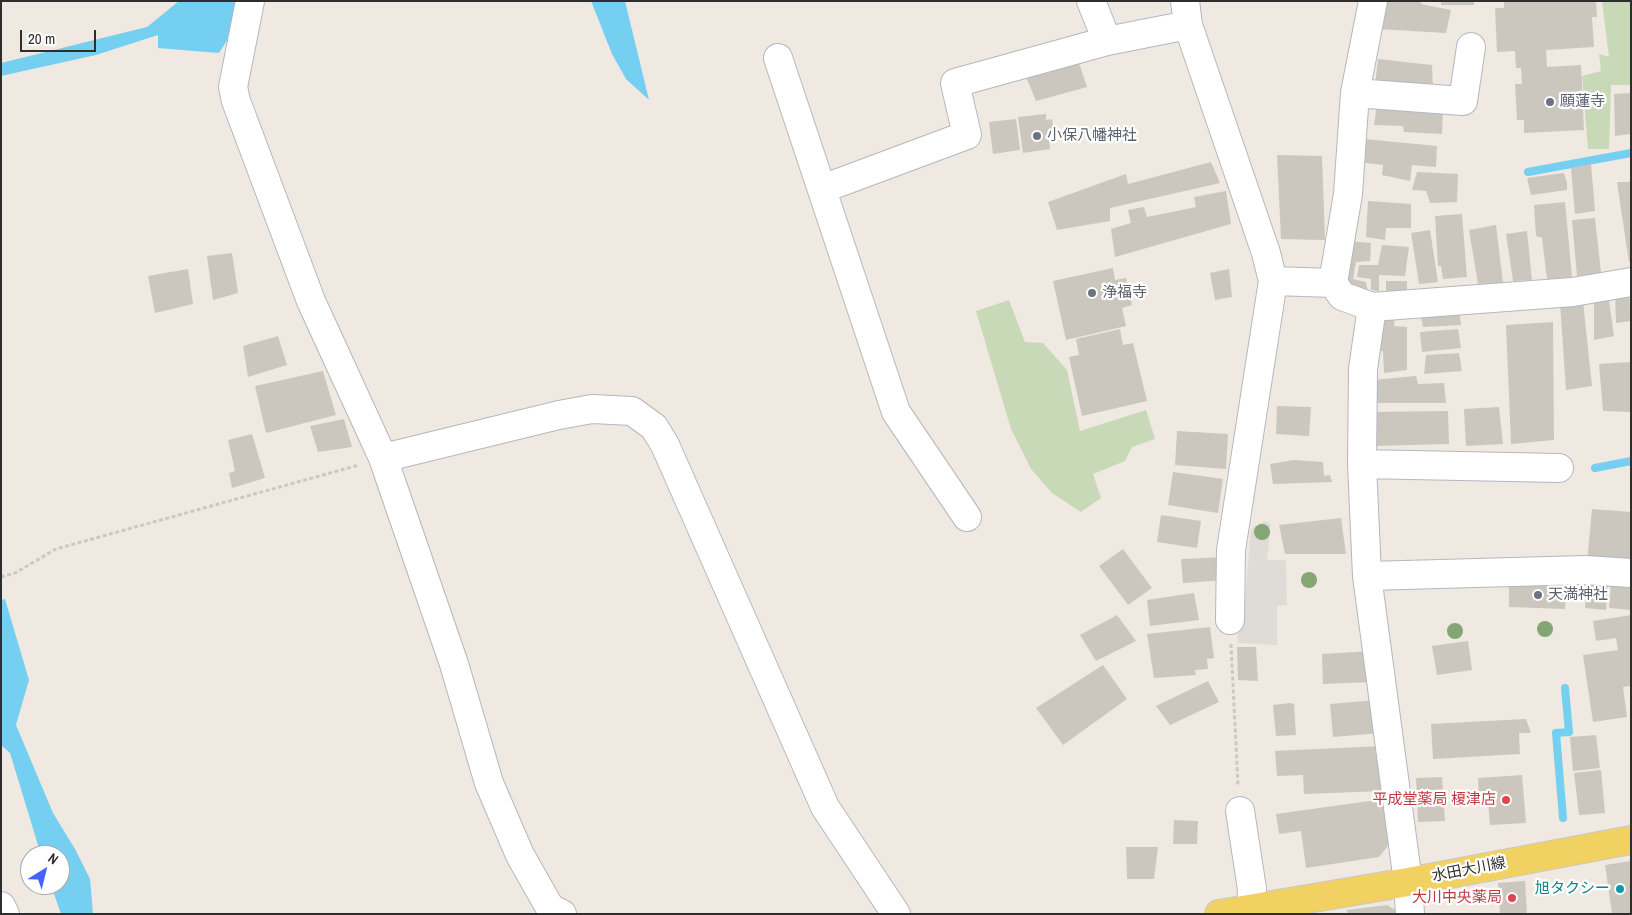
<!DOCTYPE html>
<html>
<head>
<meta charset="utf-8">
<style>
  body { margin:0 }
  #map { position:relative; width:1632px; height:915px; overflow:hidden; background:#efe9e1; font-family:"Archivo Narrow",sans-serif }
  canvas { display:block }
  .frame { position:absolute; inset:0; border:2px solid #2e2e2e; pointer-events:none }
  .north { position:absolute; left:20px; top:845px; width:50px; height:50px; box-sizing:border-box; background:#fff; border:1px solid #ababab; border-radius:50%; rotate:36deg; font-size:14px; font-weight:700; line-height:20px; text-align:center; color:#2e2e2e }
  .north::after { content:''; display:block; margin:auto; width:18px; height:22px; background:#4264fb; clip-path:polygon(50% 0,100% 100%,50% 72%,0 100%) }
  .scale { position:absolute; left:20px; top:30px; width:76px; height:22px; box-sizing:border-box; border:2px solid #2e2e2e; border-top:0; padding-left:6px; font-size:15px; line-height:18px; white-space:nowrap; color:#2e2e2e; -webkit-text-stroke:4px #fff; paint-order:stroke }
</style>
</head>
<body>
<div id="map">
<canvas width="1632" height="915"></canvas>
<div class="frame"></div>
<div class="north">N</div>
<div class="scale">20 m</div>
</div>
<script>
const context = document.querySelector('canvas').getContext('2d');
context.lineJoin = 'round';
function fill(path, color) { context.fillStyle = color; context.fill(path, 'evenodd'); }
const toPath = rows => new Path2D(rows.map(r => 'M' + r).join(''));
function trace(path, color, width, dash) { context.strokeStyle = color; context.lineWidth = width; context.lineCap = dash ? 'butt' : 'round'; context.setLineDash(dash || []); context.stroke(path); }
function label(font, color, halo, rows, align = 'center') {
  context.font = font + ' "Archivo Narrow","Noto Sans JP",sans-serif'; context.lineWidth = 4.5; context.setLineDash([]); context.textBaseline = 'middle'; context.strokeStyle = halo; context.fillStyle = color; for (const [text, x, y, turn = 0] of rows) {
    context.save(); context.translate(x, y); context.rotate((+turn || 0) * Math.PI / 180); context.textAlign = isNaN(turn) ? turn : align; if (halo) context.strokeText(text, 0, 0); context.fillText(text, 0, 0); context.restore();
  }
}
const cemetery = toPath([
  [1602,1,1631,1,1631,85,1611,85,1609,149,1588,149,1582,76,1601,71,1599,54,1609,57],
  [1009,300,1025,342,1043,343,1067,370,1080,431,1146,410,1155,439,1132,447,1125,461,1093,474,1101,498,1081,512,1052,493,1031,469,1011,429,976,311]
]);
const plaza = toPath([
  [1265,521,1271,524,1267,560,1286,560,1287,605,1277,606,1277,645,1238,643,1237,605,1245,600,1251,529]
]);
const water = toPath([
  [179,1,252,1,219,53,158,48,158,35,96,55,1,76,1,63,147,27],
  [591,1,625,1,649,100,626,79,612,54],
  [5,599,29,680,16,725,53,813,75,849,90,879,93,914,61,914,51,885,60,885,60,855,41,855,10,753,1,745,1,600]
]);
const stream = toPath([
  [1528,172,1631,153],
  [1595,468,1631,461],
  [1563,818,1556,733,1569,732,1565,688]
]);
const building = toPath([
  [1381,1,1421,1,1421,4,1451,10,1446,33,1377,29],
  [1441,1,1474,1,1474,5,1441,5],
  [1504,1,1596,1,1597,17,1592,17,1594,47,1546,50,1547,67,1581,65,1584,130,1524,133,1524,120,1517,120,1515,84,1522,84,1521,68,1516,68,1515,51,1497,52,1495,8,1504,8],
  [1378,59,1432,65,1433,90,1375,85],
  [1078,60,1087,87,1036,101,1026,77],
  [1631,93,1631,134,1615,136,1614,94],
  [1377,104,1443,111,1442,134,1404,132,1403,126,1374,125],
  [1046,114,1046,120,1052,119,1055,140,1049,140,1050,149,1023,153,1018,117],
  [1016,119,1020,150,993,154,989,122],
  [1364,139,1437,146,1436,167,1412,165,1410,181,1382,175,1383,165,1359,162],
  [1277,155,1322,156,1325,240,1281,239],
  [1211,162,1220,183,1110,208,1110,221,1057,230,1048,202,1126,174,1128,184],
  [1591,164,1595,211,1575,214,1571,168],
  [1417,172,1458,174,1457,202,1430,203,1426,191,1412,190],
  [1564,173,1567,183,1567,190,1531,195,1527,178],
  [1617,182,1631,182,1631,262,1629,262],
  [1226,191,1231,224,1115,257,1111,229,1131,223,1128,210,1144,207,1147,217,1196,207,1194,197],
  [1368,201,1411,204,1411,228,1386,228,1385,240,1366,237],
  [1565,202,1572,277,1547,279,1542,238,1536,236,1534,205],
  [1462,214,1467,277,1443,279,1441,266,1438,266,1435,216],
  [1595,218,1601,273,1577,276,1572,220],
  [1496,225,1503,283,1478,284,1469,230],
  [1430,230,1438,282,1419,284,1411,233],
  [1527,231,1532,280,1513,281,1506,234],
  [1347,241,1371,243,1370,261,1356,262,1353,279,1366,282,1368,293,1338,280],
  [1382,245,1409,247,1405,276,1379,275,1379,291,1371,290,1371,279,1357,277,1359,265,1378,265],
  [232,253,238,293,213,300,207,256],
  [1113,268,1115,280,1126,278,1132,305,1122,308,1126,326,1066,340,1053,281],
  [188,269,193,304,155,313,148,276],
  [1229,269,1232,297,1215,300,1210,273],
  [1386,281,1407,281,1407,294,1386,295],
  [1615,293,1629,293,1631,321,1616,323],
  [1594,299,1609,300,1614,336,1594,340],
  [1583,301,1592,386,1566,390,1560,303],
  [1459,308,1461,325,1423,327,1420,311],
  [1382,313,1395,313,1394,326,1407,327,1407,370,1384,373,1383,351,1380,351],
  [1553,322,1554,440,1511,444,1506,325],
  [1120,329,1123,345,1133,343,1147,401,1082,416,1069,357,1079,355,1076,339],
  [1458,329,1461,348,1422,352,1420,332],
  [278,336,287,365,248,377,243,346],
  [1459,353,1462,371,1424,374,1426,355],
  [1630,362,1631,412,1603,411,1599,364],
  [323,371,336,415,266,433,255,386],
  [1416,376,1418,384,1444,383,1446,403,1373,403,1372,380],
  [1277,406,1311,407,1309,436,1276,434],
  [1499,407,1503,444,1466,446,1464,409],
  [1448,411,1449,444,1374,446,1371,412],
  [344,419,352,447,318,452,310,426],
  [1177,431,1228,434,1226,469,1175,465],
  [252,434,265,478,232,488,229,473,235,471,228,440],
  [1294,460,1323,462,1324,476,1330,475,1332,482,1273,484,1270,464],
  [1173,472,1223,479,1218,513,1168,505],
  [1592,509,1631,512,1631,566,1587,562],
  [1161,515,1201,521,1197,548,1157,542],
  [1341,518,1346,554,1285,554,1279,525],
  [1123,549,1152,588,1128,605,1099,566],
  [1224,557,1226,580,1183,583,1181,559],
  [1588,580,1608,581,1606,610,1585,608],
  [1509,581,1566,582,1565,609,1509,607],
  [1611,582,1631,584,1631,610,1609,608],
  [1194,593,1199,620,1150,626,1147,600],
  [1117,615,1136,641,1096,661,1080,635],
  [1631,615,1631,686,1623,687,1627,717,1593,722,1583,655,1618,650,1616,638,1596,641,1593,621],
  [1210,627,1214,658,1207,659,1208,669,1195,670,1196,675,1154,678,1147,634],
  [1468,641,1472,670,1437,675,1432,646],
  [1237,647,1256,647,1258,681,1238,680],
  [1371,651,1372,682,1323,684,1322,654],
  [1103,665,1127,699,1063,745,1036,708],
  [1208,681,1219,702,1170,725,1156,706],
  [1377,700,1380,733,1333,737,1330,704],
  [1290,703,1294,704,1296,735,1276,736,1273,705],
  [1526,719,1531,733,1519,733,1520,754,1433,759,1431,724],
  [1596,735,1600,768,1573,771,1570,737],
  [1382,746,1384,791,1304,794,1303,775,1277,776,1275,751],
  [1601,770,1605,813,1579,815,1574,773],
  [1522,775,1526,823,1490,825,1488,800,1479,800,1478,778],
  [1442,777,1445,821,1418,822,1416,778],
  [1384,799,1390,843,1379,857,1306,868,1301,831,1279,834,1276,814],
  [1174,820,1198,821,1197,844,1173,844],
  [1126,847,1158,847,1154,879,1127,879],
  [1631,861,1631,914,1612,914,1605,865],
  [1525,881,1527,914,1500,914,1498,883],
  [1387,905,1397,911,1397,914,1348,914,1347,910]
]);
const path = toPath([
  [1,577,15,573,56,549,359,465],
  [1231,644,1238,786]
]);
const minor = toPath([
  [250,1,233,87,236,101,311,301,383,458,454,664,489,783,520,855,550,908,562,914],
  [1091,1,1107,41],
  [1185,1,1188,25,1266,253,1273,281,1231,550,1230,620],
  [1373,1,1355,93,1348,194,1333,283,1342,296,1372,307,1573,292,1631,282],
  [778,58,896,412,967,517],
  [1355,93,1463,101,1471,47],
  [822,189,967,135,955,83,1107,41,1188,25],
  [1273,281,1333,283],
  [1372,307,1363,369,1362,464,1367,576,1408,882,1410,914],
  [383,458,559,415,592,409,632,411,654,427,665,445,825,807,896,914],
  [1362,464,1559,468],
  [1367,576,1586,570,1631,573],
  [1240,811,1252,889,1251,909,1253,914],
  [1,906,5,914]
]);
const major = toPath([
  [1219,914,1408,882,1631,840]
]);
const trees = [
  [1262,532],
  [1309,580],
  [1545,629],
  [1455,631]
];
const markers = [
  [1550,102,5,"#6b7280"],
  [1037,136,5,"#6b7280"],
  [1092,293,5,"#6b7280"],
  [1538,595,5,"#6b7280"],
  [1506,800,5,"#e0444e"],
  [1620,889,5,"#0f9aa8"],
  [1512,898,5,"#e0444e"]
];
const worshipNames = [
  ["願蓮寺",1560,102],
  ["小保八幡神社",1047,136],
  ["浄福寺",1102,293],
  ["天満神社",1548,595]
];
const healthNames = [
  ["平成堂薬局 榎津店",1496,800],
  ["大川中央薬局",1502,898]
];
const streetNames = [
  ["水田大川線",1469,870,-11]
];
const cultureNames = [
  ["旭タクシー",1610,889]
];
fill(cemetery, '#c8d9b8');
fill(plaza, '#dfdcd8');
fill(water, '#75cff0');
trace(stream, '#75cff0', 8);
fill(building, '#cbc7bf');
trace(minor, '#b4b7c1', 30);
trace(major, '#c9c9c9', 30);
trace(path, '#c9c9c9', 3, [4, 2.5]);
trace(minor, '#fff', 28);
trace(major, '#f2d163', 28);
context.fillStyle = '#84a574';
for (const [x, y] of trees) { context.beginPath(); context.arc(x, y, 8, 0, 2 * Math.PI); context.fill(); }
for (const [x, y, r, color] of markers) { const dot = new Path2D(); dot.arc(x, y, r, 0, 2 * Math.PI); context.fillStyle = color; context.fill(dot); trace(dot, '#fff', 2); }
label('15px', '#5b616d', '#fff', worshipNames, 'left');
label('15px', '#be3a42', '#fff', healthNames, 'right');
label('15px', '#2e2e2e', '#fff', streetNames);
label('15px', '#0d838f', '#fff', cultureNames, 'right');
</script>
</body>
</html>
